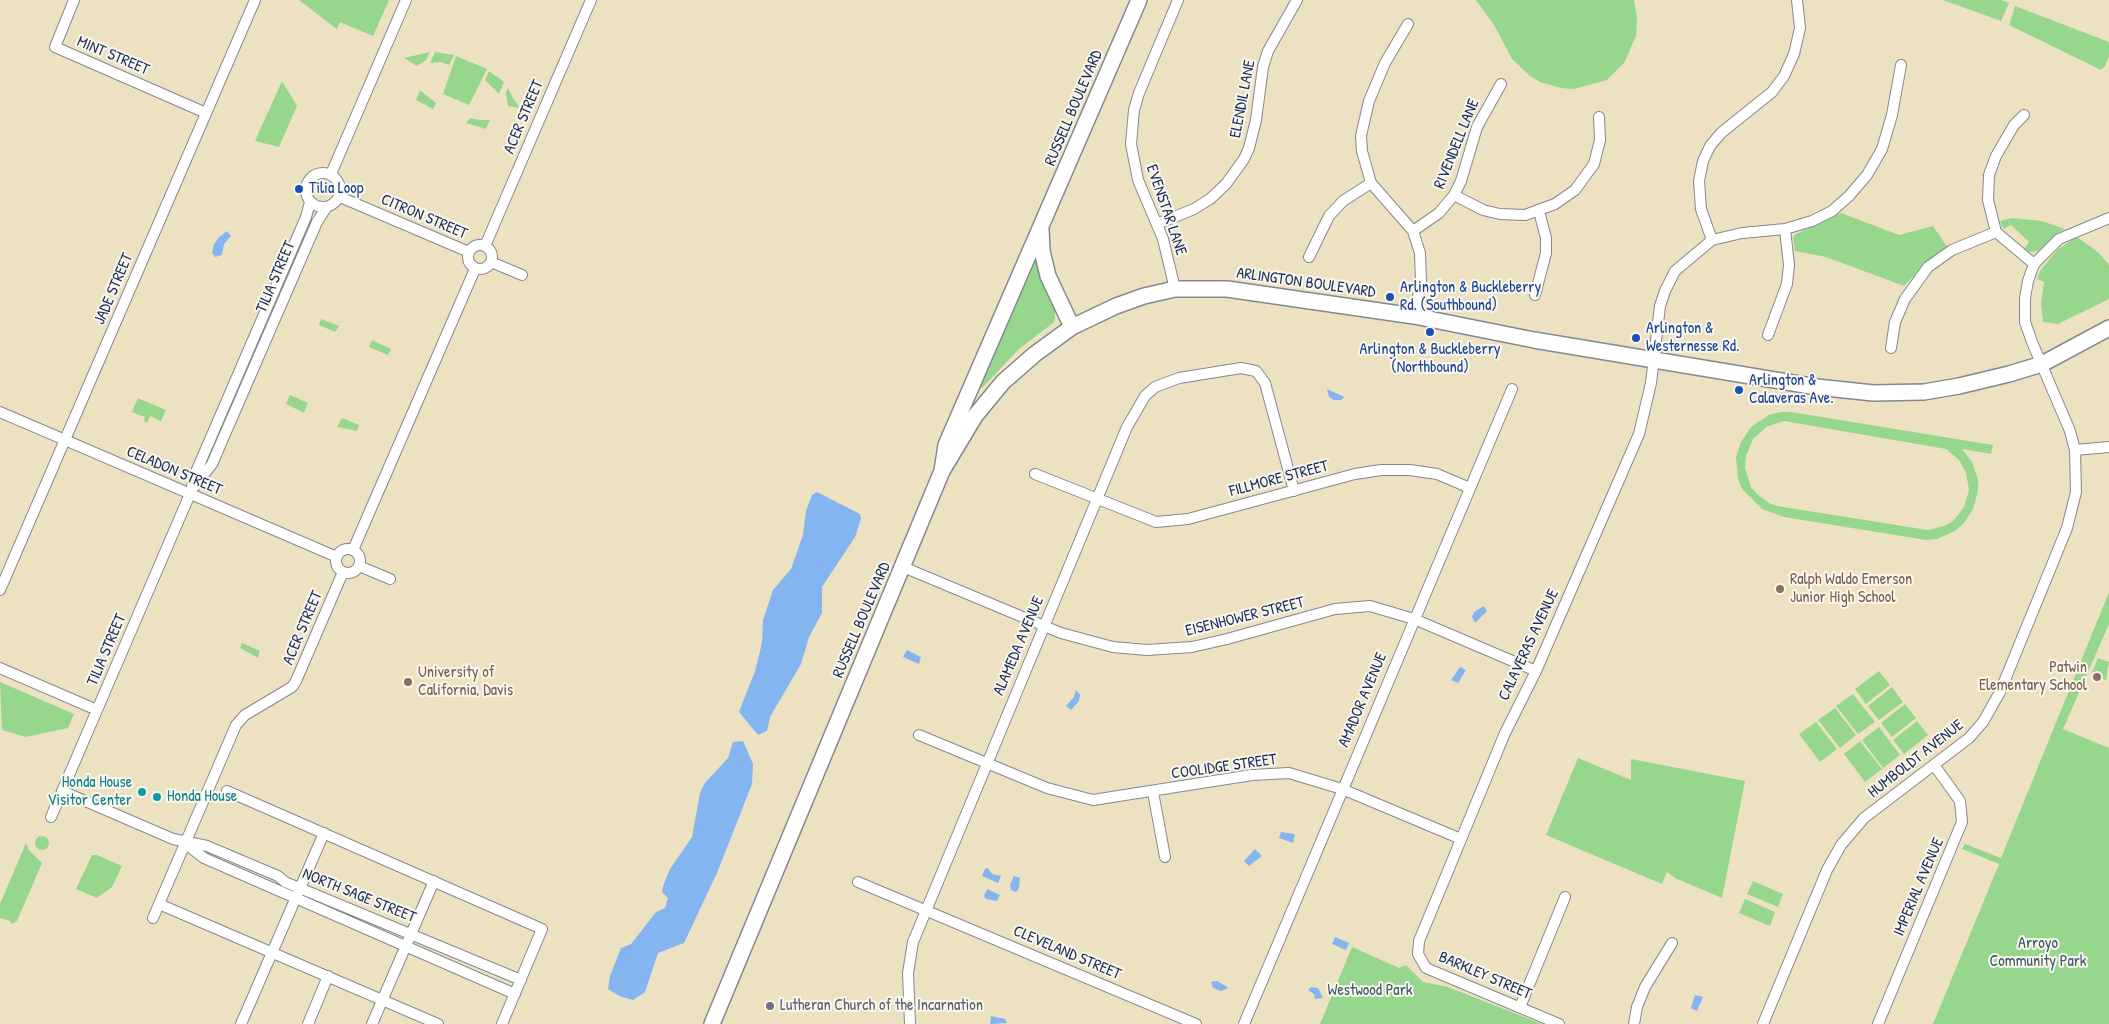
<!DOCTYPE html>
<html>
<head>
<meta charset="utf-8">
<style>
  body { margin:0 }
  canvas { display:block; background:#ece2c1 }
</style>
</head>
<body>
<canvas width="2109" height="1024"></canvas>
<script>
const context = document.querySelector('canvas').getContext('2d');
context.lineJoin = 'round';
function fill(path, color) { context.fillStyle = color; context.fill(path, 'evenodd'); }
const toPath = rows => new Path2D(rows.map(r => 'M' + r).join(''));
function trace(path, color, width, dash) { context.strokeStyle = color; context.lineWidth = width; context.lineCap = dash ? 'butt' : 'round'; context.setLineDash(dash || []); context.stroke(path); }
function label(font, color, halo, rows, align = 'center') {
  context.font = font + ' "Patrick Hand",sans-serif'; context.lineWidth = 4; context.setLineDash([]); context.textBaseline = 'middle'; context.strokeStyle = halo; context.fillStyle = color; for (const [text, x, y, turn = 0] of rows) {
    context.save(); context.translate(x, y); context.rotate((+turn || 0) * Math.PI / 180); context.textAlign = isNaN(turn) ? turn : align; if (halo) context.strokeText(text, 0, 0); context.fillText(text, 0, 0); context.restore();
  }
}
const green = toPath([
  [299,0,389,0,373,36,340,22,337,29,334,27],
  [1476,0,1634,0,1637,17,1636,36,1624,63,1607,80,1574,89,1561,88,1540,82,1530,76,1512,59,1494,25],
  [1943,0,2001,0,2009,3,2001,21],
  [2015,6,2109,42,2109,56,2105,66,2101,70,2009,25],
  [430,52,426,60,417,66,404,58],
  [435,52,454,55,449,65,441,62,430,63],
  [456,56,487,69,469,105,443,94],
  [489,71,504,82,499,94,485,80],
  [282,81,297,106,279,147,255,141],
  [508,88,513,98,520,108,508,106,506,93],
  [420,90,436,103,433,109,416,100],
  [470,118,480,120,490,120,486,129,466,123],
  [1841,213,1899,235,1933,226,1948,248,1923,266,1904,286,1826,257,1795,251,1793,237,1796,234],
  [2012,218,2042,221,2065,229,2057,233,2038,251,2030,252,2024,249,2029,242,2011,225,2004,229,2002,226,2000,221],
  [2077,237,2099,253,2109,265,2109,299,2058,324,2043,322,2041,303,2044,282,2037,279,2040,271,2058,249],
  [1035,256,1055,309,1055,319,1053,323,1019,349,982,388,979,387],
  [321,319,339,326,335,332,319,325],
  [372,340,391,349,388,355,369,347],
  [290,395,308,403,304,413,286,404],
  [138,398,166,410,161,421,150,416,147,423,144,421,145,417,132,412],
  [1781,412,1791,412,1993,445,1991,454,1962,449,1972,462,1978,480,1978,491,1973,509,1964,523,1955,531,1937,539,1926,540,1784,517,1762,509,1742,489,1738,479,1736,457,1741,442,1751,427,1769,415],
  [1784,421,1946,449,1959,460,1966,473,1969,490,1964,507,1953,521,1944,526,1928,530,1777,506,1769,503,1757,494,1751,487,1745,468,1746,456,1753,439,1760,433,1766,427],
  [342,418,359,425,357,431,337,427],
  [2109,592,2109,624,2063,729,2109,748,2109,1024,1933,1024,1999,864,1962,849,1965,844,2001,858],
  [242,643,260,651,258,658,240,648],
  [2098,658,2109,662,2106,680,2091,675],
  [1879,671,1890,685,1866,704,1855,689],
  [0,682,74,714,68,728,26,737,2,730],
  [1892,687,1903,702,1879,720,1868,706],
  [1853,694,1875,722,1858,734,1836,706],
  [1905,704,1916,718,1892,737,1881,723],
  [1835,708,1856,735,1840,748,1818,720],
  [1917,721,1928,735,1904,754,1893,740],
  [1816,722,1837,749,1820,762,1799,734],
  [1879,727,1900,755,1883,768,1862,740],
  [1860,741,1882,769,1865,782,1844,754],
  [1578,758,1631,780,1631,759,1745,781,1722,898,1675,878,1667,872,1662,884,1546,835],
  '35 843a7 7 0 1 1 14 0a7 7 0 1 1-14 0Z',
  [26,843,29,850,42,863,17,921,12,924,10,921,0,918,0,904],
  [92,855,97,855,122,866,112,887,97,898,76,889],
  [1753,881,1783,894,1778,907,1747,894],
  [1745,899,1775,912,1770,926,1739,913],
  [1352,947,1399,968,1406,965,1423,982,1448,987,1542,1024,1320,1024]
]);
const water = toPath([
  [227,231,231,236,224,244,222,255,215,257,212,253,214,244,219,237],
  [1327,389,1344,397,1341,400,1334,400,1329,397],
  [817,492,860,514,861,519,855,537,822,587,822,613,809,637,801,664,770,717,767,731,758,735,739,712,755,671,762,643,763,620,773,590,791,569,803,535,806,511,812,495],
  [1484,606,1487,611,1475,623,1472,617,1474,612],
  [907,650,921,657,919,664,903,657],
  [1460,667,1466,670,1458,683,1451,680],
  [1076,690,1080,695,1079,701,1071,710,1066,706,1074,697],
  [743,741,753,764,752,784,717,873,684,943,658,953,645,992,633,1000,619,996,608,989,610,976,621,948,631,944,656,912,665,908,668,898,662,892,663,886,670,869,692,837,700,793,704,784,728,758,733,742],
  [1281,832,1295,834,1293,843,1279,838],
  [1255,849,1262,856,1249,866,1244,861],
  [988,868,992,874,1001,876,998,883,982,876,985,869],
  [1014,876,1020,878,1019,888,1016,892,1011,890,1010,885],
  [987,889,1000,895,997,901,986,899,984,896],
  [1335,937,1349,943,1346,950,1332,944],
  [1217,981,1226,986,1228,988,1221,991,1213,988,1211,982],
  [1311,987,1318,988,1323,998,1315,999,1314,994,1308,990],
  [1695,995,1703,997,1697,1011,1691,1008],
  [991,1016,1005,1019,1007,1023,990,1024]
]);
const street = toPath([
  [74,0,55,47,206,113],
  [1408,24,1385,63,1369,101,1361,136,1362,151,1371,183,1413,231,1420,253,1421,282,1414,316],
  [2024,115,2014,125,1996,156,1989,175,1988,200,1996,232,2034,264],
  '306 190a17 17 0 1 1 34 0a17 17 0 1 1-34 0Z',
  [331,174,406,0],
  [1454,195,1483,210,1500,214,1525,215,1555,204,1575,190,1594,164,1600,140,1599,117],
  [340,197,469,252],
  [1157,224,1194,209,1210,199,1226,184,1244,159,1249,148,1256,120,1263,67,1268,51,1297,0],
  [1413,231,1439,213,1454,195,1461,181,1477,127,1501,84],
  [1712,240,1701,209,1699,181,1703,161,1710,146,1721,133,1772,92,1784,76,1794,54,1800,28,1797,0],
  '468 257a12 12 0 1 1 24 0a12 12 0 1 1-24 0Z',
  [485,246,591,0],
  [1309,257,1329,216,1343,201,1371,183],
  [491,262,522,275],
  [1175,289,1163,239,1138,180,1131,144,1134,110,1139,93,1178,0],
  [1535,295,1546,253,1546,238,1539,211],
  [1768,335,1787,284,1789,265,1785,229],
  [1891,348,1895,322,1905,299,1928,267,1952,250,1996,232],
  [0,412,337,557],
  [2075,450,2109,447],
  [1035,474,1156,522,1188,519,1355,474,1381,470,1410,470,1437,474,1470,488],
  [194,487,212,464,317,222,326,208],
  '336 561a12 12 0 1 1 24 0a12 12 0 1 1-24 0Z',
  [353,550,475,269],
  [359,566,390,579],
  [903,567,1061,633,1113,647,1147,650,1192,647,1227,639,1335,609,1370,606,1414,619,1536,671],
  [0,590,255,0],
  [0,668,97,710],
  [919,735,1047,788,1093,800,1252,775,1289,773,1342,789,1461,839],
  [62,791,173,839,207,846,278,876,285,882,521,980],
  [227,791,542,929,502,1024],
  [1153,792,1165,857],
  [51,817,190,494,196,472,306,217,310,202],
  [186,844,204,858,515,994],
  [858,882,1196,1024],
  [159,904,438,1024],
  [153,918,236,725,245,715,292,687,296,681,343,572],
  [1520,1007,1565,897],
  [241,1024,324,833],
  [308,1024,328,976],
  [372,1024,434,881],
  [910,1024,908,973,913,942,1127,427,1145,396,1155,387,1179,378,1241,368,1256,371,1265,383,1294,491],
  [1244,1024,1512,389],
  [1559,1024,1426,968,1418,954,1419,941,1505,733,1536,671,1639,434,1651,383,1660,306,1665,291,1675,271,1712,240,1742,233,1785,229,1812,221,1832,211,1849,196,1867,175,1882,149,1892,115,1901,65],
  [1634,1024,1637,1007,1645,987,1672,943],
  [1763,1024,1827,870,1841,845,1864,818,1969,738,1983,722,2000,692,2067,528,2076,492,2075,450,2070,431,2032,342,2025,322,2025,298,2028,281,2034,264,2059,239,2109,218],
  [1878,1024,1962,822,1960,801,1934,765]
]);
const secondary = toPath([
  [1041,229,1042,251,1048,276,1072,327],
  [942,471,975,416,1003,382,1035,354,1072,327,1116,306,1144,296,1175,289,1227,289,1414,316,1534,340,1817,387,1873,393,1924,392,1959,386,2009,374,2042,364,2109,328],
  [712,1024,942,471,946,445,1139,0]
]);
const markers = [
  [299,189,5,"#1a4fb4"],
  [1390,297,5,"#1a4fb4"],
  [1430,332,5,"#1a4fb4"],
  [1636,338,5,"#1a4fb4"],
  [1739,390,5,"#1a4fb4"],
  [1780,589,5,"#8d6e63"],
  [2097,677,5,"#8d6e63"],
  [408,682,5,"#8d6e63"],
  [142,792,5,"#0f9aa8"],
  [157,797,5,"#0f9aa8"],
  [770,1006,5,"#6b7280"]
];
const streetNames = [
  ["MINT STREET",113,56,23],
  ["ELENDIL LANE",1243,99,-79],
  ["RUSSELL BOULEVARD",1074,108,-67],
  ["ACER STREET",524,117,-67],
  ["RIVENDELL LANE",1457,144,-68],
  ["EVENSTAR LANE",1166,210,71],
  ["CITRON STREET",424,217,23],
  ["TILIA STREET",276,277,-67],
  ["ARLINGTON BOULEVARD",1306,283,8],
  ["JADE STREET",114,289,-67],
  ["CELADON STREET",174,471,23],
  ["FILLMORE STREET",1279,479,-15],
  ["EISENHOWER STREET",1245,617,-14],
  ["RUSSELL BOULEVARD",862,620,-67],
  ["ACER STREET",303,628,-67],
  ["CALAVERAS AVENUE",1529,645,-65],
  ["ALAMEDA AVENUE",1019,646,-67],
  ["TILIA STREET",107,650,-67],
  ["AMADOR AVENUE",1363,700,-67],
  ["HUMBOLDT AVENUE",1916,759,-38],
  ["COOLIDGE STREET",1224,767,-8],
  ["IMPERIAL AVENUE",1919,887,-67],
  ["NORTH SAGE STREET",359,896,22],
  ["CLEVELAND STREET",1067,953,23],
  ["BARKLEY STREET",1485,976,23]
];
const transitNames = [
  ["Tilia Loop",309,189],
  ["Arlington & Buckleberry",1400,288],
  ["Rd. (Southbound)",1400,306],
  ["Arlington &",1646,329],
  ["Westernesse Rd.",1646,347],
  ["Arlington & Buckleberry",1430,350,"center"],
  ["(Northbound)",1430,368,"center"],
  ["Arlington &",1749,381],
  ["Calaveras Ave.",1749,399]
];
const educationNames = [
  ["Ralph Waldo Emerson",1790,580],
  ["Junior High School",1790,598],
  ["Patwin",2087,668,"right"],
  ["Elementary School",2087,686,"right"],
  ["University of",418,673],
  ["California, Davis",418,691]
];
const cultureNames = [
  ["Honda House",132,783],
  ["Visitor Center",132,801],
  ["Honda House",167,797,"left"]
];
const parkNames = [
  ["Arroyo",2038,944],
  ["Community Park",2038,962],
  ["Westwood Park",1370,991]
];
const worshipNames = [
  ["Lutheran Church of the Incarnation",780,1006]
];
fill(green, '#97d78d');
fill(water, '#85b5f0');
trace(street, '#848890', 12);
trace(secondary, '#848890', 18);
trace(street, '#fff', 10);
trace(secondary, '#fff', 15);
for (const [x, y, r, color] of markers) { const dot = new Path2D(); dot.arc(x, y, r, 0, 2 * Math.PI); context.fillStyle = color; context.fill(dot); trace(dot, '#fbf7ec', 2); }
label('16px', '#1b2f5e', '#fbf7ec', streetNames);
label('16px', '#164399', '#fbf7ec', transitNames, 'left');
label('16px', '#785e54', '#fbf7ec', educationNames, 'left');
label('16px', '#0d838f', '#fbf7ec', cultureNames, 'right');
label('16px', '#3a596a', '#fbf7ec', parkNames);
label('16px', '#5b616d', '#fbf7ec', worshipNames, 'left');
</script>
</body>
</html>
